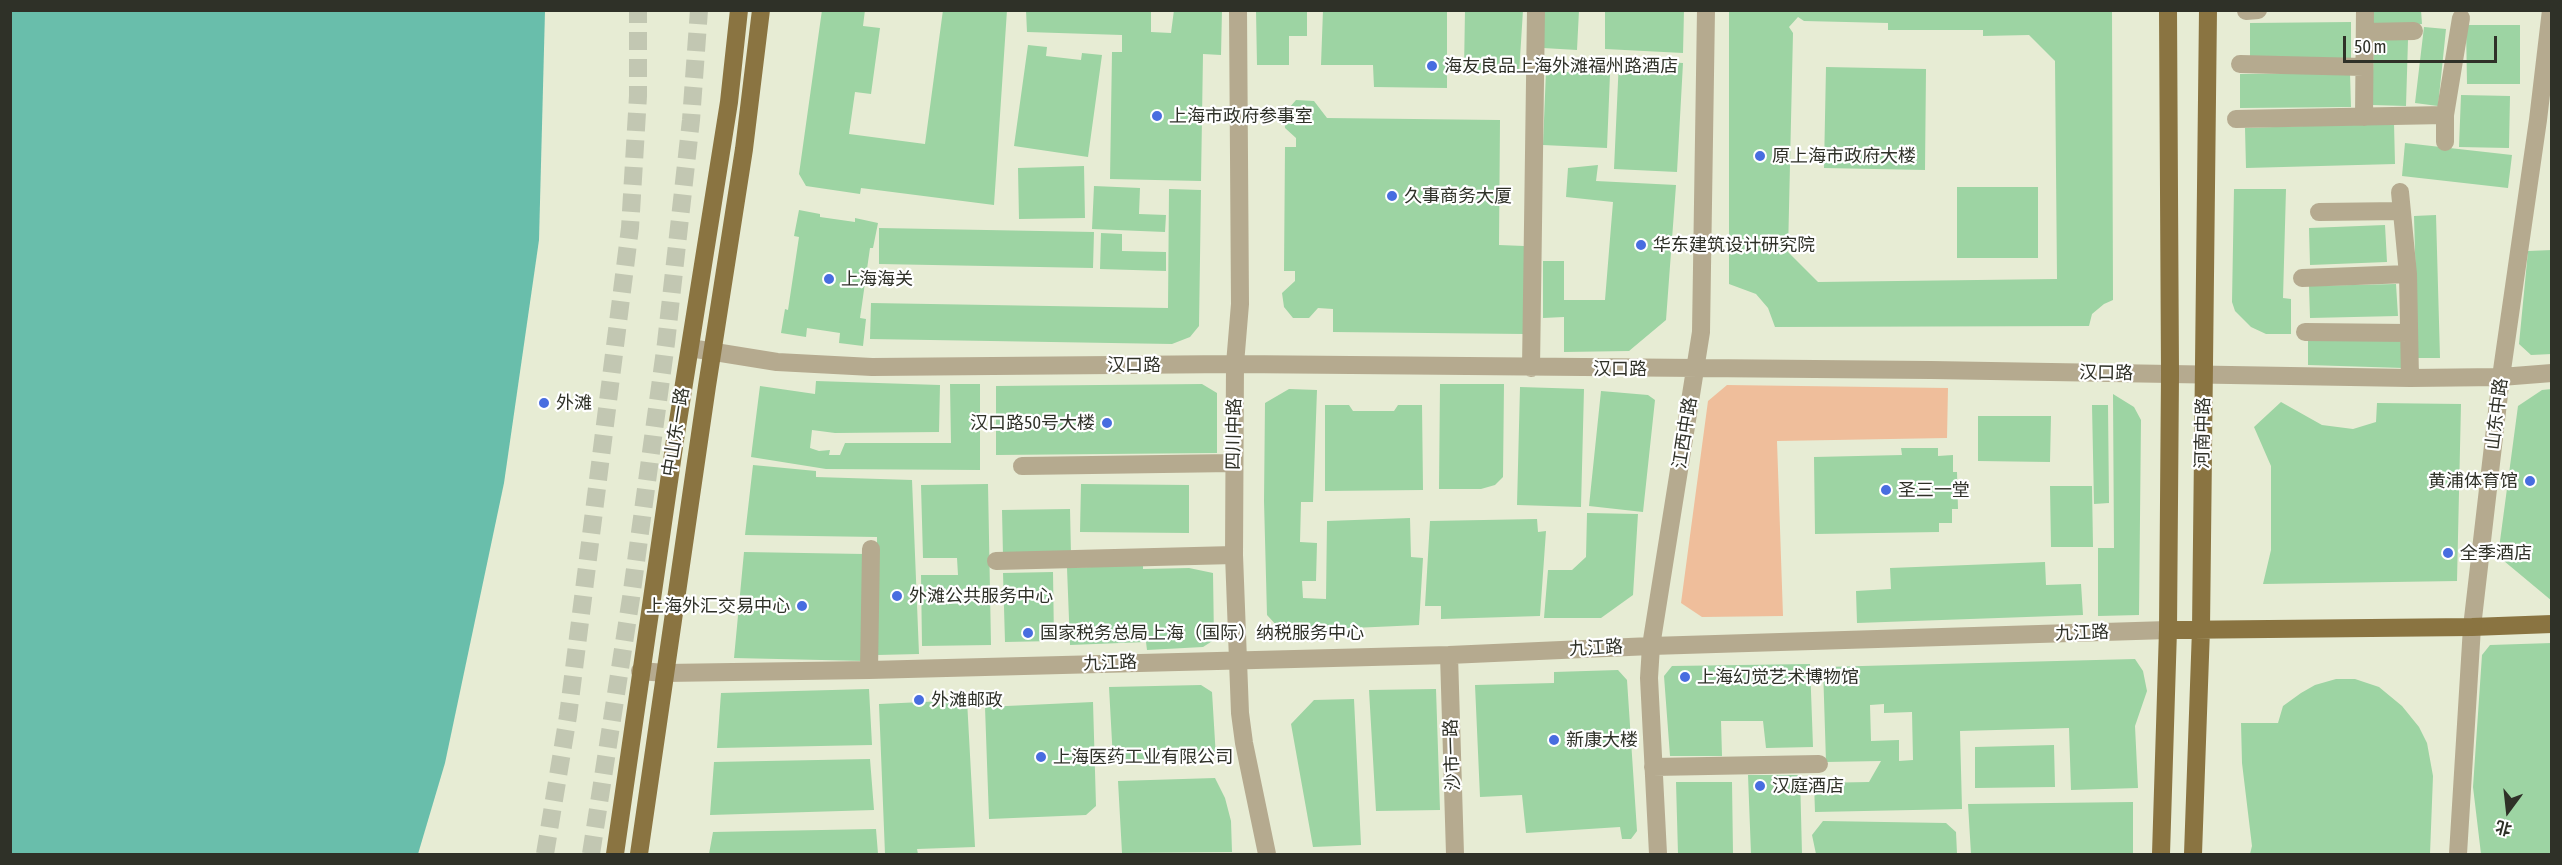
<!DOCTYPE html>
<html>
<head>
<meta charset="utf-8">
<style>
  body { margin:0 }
  #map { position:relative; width:2562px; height:865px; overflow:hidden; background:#e7ecd4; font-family:"Asap Condensed","Noto Sans SC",sans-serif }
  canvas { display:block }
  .frame { position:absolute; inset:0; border:12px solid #2f3128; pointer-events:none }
  .north { position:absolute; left:2478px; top:781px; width:60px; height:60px; -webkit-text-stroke:4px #fff; paint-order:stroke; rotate:195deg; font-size:16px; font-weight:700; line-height:24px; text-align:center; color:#2f3128 }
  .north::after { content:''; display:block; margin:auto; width:21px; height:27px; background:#2f3128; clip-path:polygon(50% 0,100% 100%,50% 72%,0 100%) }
  .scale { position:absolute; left:2343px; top:36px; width:154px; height:27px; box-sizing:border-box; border:3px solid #2f3128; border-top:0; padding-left:8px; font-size:18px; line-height:21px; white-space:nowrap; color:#2f3128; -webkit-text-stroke:4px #fff; paint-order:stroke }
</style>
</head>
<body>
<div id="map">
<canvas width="2562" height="865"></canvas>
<div class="frame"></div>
<div class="north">北</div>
<div class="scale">50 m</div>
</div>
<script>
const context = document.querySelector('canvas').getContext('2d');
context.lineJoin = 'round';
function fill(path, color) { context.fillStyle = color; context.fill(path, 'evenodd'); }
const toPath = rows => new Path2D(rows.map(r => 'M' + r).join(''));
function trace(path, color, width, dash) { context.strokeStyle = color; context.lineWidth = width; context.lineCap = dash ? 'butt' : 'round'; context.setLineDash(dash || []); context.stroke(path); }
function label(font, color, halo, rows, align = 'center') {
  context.font = font + ' "Asap Condensed","Noto Sans SC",sans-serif'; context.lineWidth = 4.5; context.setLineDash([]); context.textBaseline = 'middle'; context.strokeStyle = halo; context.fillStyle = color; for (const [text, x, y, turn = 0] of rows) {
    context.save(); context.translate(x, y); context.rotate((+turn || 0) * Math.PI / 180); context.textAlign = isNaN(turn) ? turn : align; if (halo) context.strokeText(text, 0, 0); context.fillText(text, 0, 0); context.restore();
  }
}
const green = toPath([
  [1727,385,1948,388,1947,438,1777,441,1783,616,1702,617,1681,603,1708,401]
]);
const water = toPath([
  [10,11,545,11,539,240,504,483,445,763,418,854,11,854]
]);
const building = toPath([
  [822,10,865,10,863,26,880,28,871,94,855,92,849,134,925,144,943,10,1007,10,994,205,861,188,860,194,806,186,799,174],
  [1026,10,1151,10,1151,32,1171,33,1174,10,1222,10,1221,55,1203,54,1201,181,1110,179,1112,52,1122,52,1122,35,1027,32],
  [1256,10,1307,10,1307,36,1289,36,1289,65,1257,65],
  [1323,10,1447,10,1447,88,1374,87,1373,65,1321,65],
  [1465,10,1523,10,1519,74,1464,70],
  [1544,10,1579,10,1577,50,1543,48],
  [1605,10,1684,10,1683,53,1605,49],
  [1729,10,2112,10,2113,300,2104,304,2092,314,2089,326,1775,327,1768,308,1756,294,1729,284],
  [1798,17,1804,21,1888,23,1888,30,1983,30,1983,36,2029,35,2055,61,2057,279,1818,282,1788,252,1793,33,1789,27],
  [2369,10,2421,10,2422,24,2369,25],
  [2351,22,2351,59,2250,60,2250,23],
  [2466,25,2520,25,2520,84,2467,84],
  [2424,27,2446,29,2438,106,2415,103],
  [2374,39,2408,40,2406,106,2372,105],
  [1028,45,1047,47,1046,56,1081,60,1082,53,1102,55,1088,157,1014,146],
  [1619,60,1683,63,1677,172,1614,169],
  [1826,67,1926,69,1925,170,1824,168],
  [1546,71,1610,74,1607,148,1543,145],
  [2350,73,2351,107,2240,108,2240,74],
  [2461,95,2510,96,2509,148,2459,147],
  [1296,100,1314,101,1327,118,1500,120,1499,245,1524,246,1524,334,1333,332,1333,309,1318,308,1309,318,1293,318,1284,307,1282,293,1295,281,1295,271,1284,271,1285,147,1296,147,1296,138,1285,128,1284,114],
  [2394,123,2395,164,2246,168,2245,128],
  [2405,143,2512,155,2508,188,2402,176],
  [1598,165,1596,181,1676,185,1666,320,1629,351,1564,352,1564,317,1543,318,1543,261,1564,261,1564,300,1605,300,1613,202,1566,197,1568,168],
  [1084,166,1085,218,1019,219,1018,168],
  [1094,186,1140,188,1139,214,1166,215,1165,232,1092,229],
  [1957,187,2038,187,2038,258,1957,258],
  [1169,189,1201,190,1199,326,1190,337,1172,344,870,339,871,303,1168,308],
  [2234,189,2286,189,2283,298,2291,299,2291,334,2266,334,2251,327,2235,311,2232,302],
  [799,210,820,214,820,217,855,222,855,218,878,223,873,248,870,248,860,318,866,319,863,346,839,343,840,333,807,328,806,337,781,333,785,309,788,310,799,237,794,236],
  [2436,215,2440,358,2418,358,2414,216],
  [2385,225,2387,262,2310,265,2309,228],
  [879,228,1094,232,1093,268,879,264],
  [1101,233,1122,234,1122,251,1166,252,1166,271,1100,269],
  [2552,250,2552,354,2531,355,2519,344,2528,251],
  [2396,284,2398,316,2310,318,2309,286],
  [2308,336,2404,339,2403,368,2308,365],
  [816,381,940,385,939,432,835,433,812,430,810,448,819,451,830,450,829,455,840,455,845,443,951,443,950,384,980,384,980,470,826,469,751,457,760,386,815,394],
  [1202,384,1217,393,1217,453,996,455,996,386],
  [1440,384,1504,384,1503,477,1495,485,1481,489,1439,489],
  [1520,387,1584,389,1581,507,1517,505],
  [1289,389,1317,390,1313,502,1301,502,1300,542,1317,543,1316,581,1302,581,1303,598,1326,599,1327,521,1410,518,1411,557,1423,558,1419,625,1287,631,1278,627,1267,615,1264,501,1265,403],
  [2552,389,2552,601,2498,556,2518,406,2542,390],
  [1601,391,1648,395,1655,400,1643,512,1589,506],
  [2113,394,2134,407,2141,420,2139,615,2098,616,2098,548,2114,548],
  [2281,402,2322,425,2353,429,2376,422,2377,403,2461,404,2457,581,2263,584,2271,550,2271,466,2254,427],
  [1325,405,1349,405,1353,411,1394,411,1398,405,1422,405,1423,490,1325,491],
  [2092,405,2108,405,2109,503,2094,504],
  [1978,416,2051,416,2050,462,1978,461],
  [1901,448,1938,448,1938,456,1953,455,1953,472,1957,472,1958,509,1952,509,1952,523,1939,523,1939,532,1815,534,1814,457,1902,455],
  [753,465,816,471,816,477,912,480,919,654,877,655,877,537,745,535],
  [988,484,991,645,922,646,921,575,958,575,957,558,923,558,921,485],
  [1081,484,1189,485,1189,533,1080,532],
  [2050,486,2092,486,2093,547,2051,547],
  [1070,509,1071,555,1003,556,1002,510],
  [1587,513,1638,514,1633,595,1601,618,1544,618,1548,570,1572,570,1586,557],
  [1537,519,1538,532,1546,531,1540,616,1441,619,1441,606,1425,606,1430,521],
  [744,552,864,554,865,661,734,658],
  [2045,562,2046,585,2081,584,2083,615,1857,623,1856,591,1891,589,1890,568],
  [1143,565,1143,569,1189,568,1213,573,1214,640,1203,647,1147,650,1146,642,1070,645,1067,568],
  [1053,572,1054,641,1005,642,1003,573],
  [2552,643,2552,854,2481,854,2473,787,2482,655,2490,645],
  [2135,659,2143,671,2147,691,2135,726,2138,788,2071,790,2069,728,1960,731,1962,809,1815,812,1814,783,1869,782,1881,761,1826,762,1823,667],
  [1884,704,1884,713,1912,712,1913,760,1899,761,1899,740,1871,741,1870,705],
  [1810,664,1813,747,1766,748,1763,721,1721,721,1722,756,1670,756,1664,676,1672,666],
  [1618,670,1627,680,1637,831,1631,839,1622,839,1620,827,1526,833,1522,795,1480,797,1475,685,1554,683,1554,672],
  [2336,679,2355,679,2379,687,2402,706,2419,727,2427,743,2433,776,2430,854,2250,854,2252,846,2242,763,2241,723,2278,723,2283,706,2301,693,2315,685],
  [1201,685,1212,692,1216,758,1113,760,1109,687],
  [869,689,872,745,717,748,721,693],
  [1436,689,1440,810,1376,811,1369,690],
  [1354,699,1361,845,1313,847,1291,724,1314,700],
  [967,700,975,847,917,849,918,854,885,854,879,704],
  [1093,702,1096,806,1086,815,989,819,985,707],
  [2054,745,2055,787,1975,788,1975,747],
  [870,759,874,810,710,815,714,762],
  [1748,775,1800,775,1802,854,1751,854],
  [1215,778,1225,798,1231,821,1232,852,1122,853,1118,781],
  [1676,782,1732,782,1733,854,1678,854],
  [2133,802,2133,854,1971,854,1968,804],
  [1823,821,1946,823,1956,832,1957,854,1816,854,1812,835],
  [876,829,878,854,709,854,713,832]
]);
const majorTunnel = toPath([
  [545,854,568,716,630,228,638,96,638,10],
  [591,854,631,598,666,343,691,120,699,10]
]);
const minor = toPath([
  [1238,10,1240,304,1235,364,1234,555,1240,713,1244,743,1267,854],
  [2246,11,2258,10],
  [2365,32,2414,31],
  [2240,64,2364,67],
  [2364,117,2365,10],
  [2236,119,2445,115],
  [2445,142,2445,115,2461,18],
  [2400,192,2408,274,2410,378],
  [2319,212,2401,211],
  [2302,278,2408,274],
  [2305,332,2409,333],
  [690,348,777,362,872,367,1235,364,1931,370,2410,378,2501,377,2552,373],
  [1531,368,1536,10],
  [1022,466,1233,463],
  [996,561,1234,555],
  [1449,655,1455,854],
  [869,670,871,549],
  [640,671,665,673,869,670,1449,655,1651,646,2168,630],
  [1653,767,1819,764],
  [1658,854,1649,678,1651,646,1701,332,1706,10],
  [2458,854,2472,627,2501,377,2538,120,2551,10]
]);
const major = toPath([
  [2168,630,2472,627,2552,624],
  [615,854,675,440,729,102,739,10],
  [639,854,707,386,744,149,761,10],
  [2161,854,2168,630,2170,374,2168,10],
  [2193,854,2201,629,2208,10]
]);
const markers = [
  [1432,66,6,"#486de0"],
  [1157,116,6,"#486de0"],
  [1760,156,6,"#486de0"],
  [1392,196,6,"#486de0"],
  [1641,245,6,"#486de0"],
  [829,279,6,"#486de0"],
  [544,403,6,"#486de0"],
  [1107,423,6,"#486de0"],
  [2530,481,6,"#486de0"],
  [1886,490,6,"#486de0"],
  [2448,553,6,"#486de0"],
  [897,596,6,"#486de0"],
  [802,606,6,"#486de0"],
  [1028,633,6,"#486de0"],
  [1685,677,6,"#486de0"],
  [919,700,6,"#486de0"],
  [1554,740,6,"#486de0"],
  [1041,757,6,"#486de0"],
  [1760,786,6,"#486de0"]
];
const poiNames = [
  ["海友良品上海外滩福州路酒店",1444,66],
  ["上海市政府参事室",1169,116],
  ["原上海市政府大楼",1772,156],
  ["久事商务大厦",1404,196],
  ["华东建筑设计研究院",1653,245],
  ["上海海关",841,279],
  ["外滩",556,403],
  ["汉口路50号大楼",1095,423,"right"],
  ["黄浦体育馆",2518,481,"right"],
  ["圣三一堂",1898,490],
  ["全季酒店",2460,553],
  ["外滩公共服务中心",909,596],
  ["上海外汇交易中心",790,606,"right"],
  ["国家税务总局上海（国际）纳税服务中心",1040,633],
  ["上海幻觉艺术博物馆",1697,677],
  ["外滩邮政",931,700],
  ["新康大楼",1566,740],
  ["上海医药工业有限公司",1053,757],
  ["汉庭酒店",1772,786]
];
const streetNames = [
  ["汉口路",1134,365],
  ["汉口路",1620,369],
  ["汉口路",2106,373,1],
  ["山东中路",2497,414,-83],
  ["中山东一路",676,432,-81],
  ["江西中路",1685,433,-81],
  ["河南中路",2203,433,-89],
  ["四川中路",1234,434,-89],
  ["九江路",2082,633,-2],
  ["九江路",1596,648,-3],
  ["九江路",1110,663,-2],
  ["沙市一路",1452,755,-92]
];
fill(green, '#efbe9b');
fill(water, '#69beab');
fill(building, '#9dd4a3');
trace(majorTunnel, '#c2c7b2', 18, [18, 9]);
trace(minor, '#b5aa8f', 18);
trace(major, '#8a7441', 18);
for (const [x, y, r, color] of markers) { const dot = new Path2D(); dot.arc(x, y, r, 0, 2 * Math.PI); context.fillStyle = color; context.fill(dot); trace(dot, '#fff', 2); }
label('18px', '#2f3128', '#fff', poiNames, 'left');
label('18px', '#2f3128', '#fff', streetNames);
</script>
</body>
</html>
